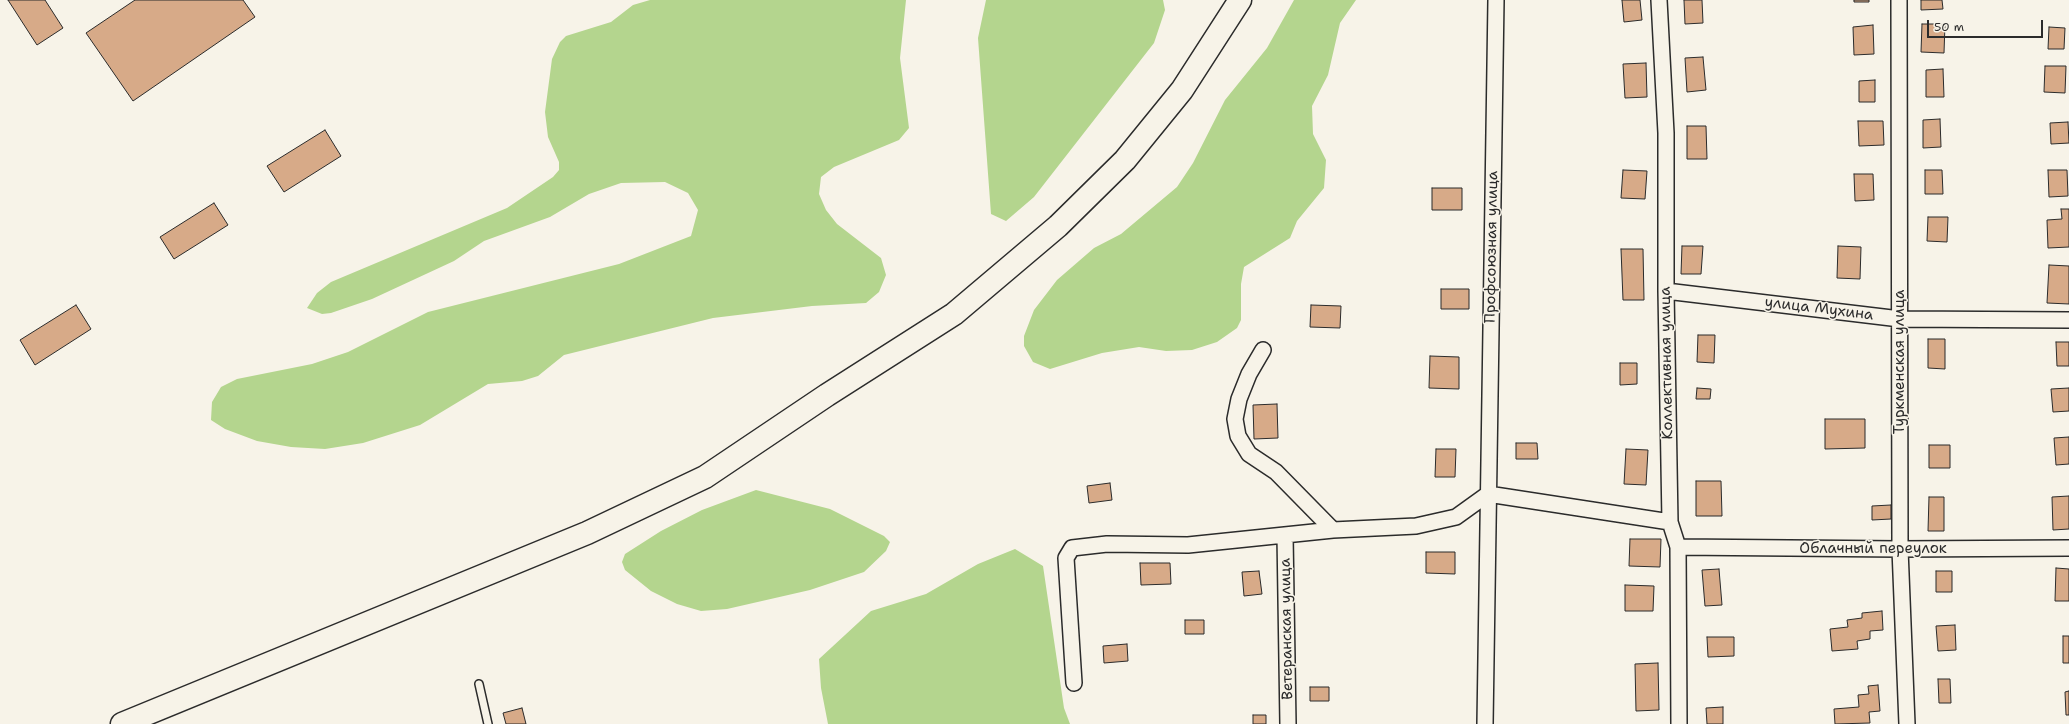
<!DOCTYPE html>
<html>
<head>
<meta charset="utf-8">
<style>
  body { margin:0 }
  #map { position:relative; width:2069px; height:724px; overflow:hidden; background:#f7f3e8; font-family:"Shantell Sans",sans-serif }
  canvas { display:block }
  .scale { position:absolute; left:1927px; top:20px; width:116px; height:18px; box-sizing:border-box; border:2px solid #2b2b2b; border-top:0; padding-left:5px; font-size:12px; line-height:14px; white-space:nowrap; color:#2b2b2b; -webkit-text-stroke:3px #f7f3e8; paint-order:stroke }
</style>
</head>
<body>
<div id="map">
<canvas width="2069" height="724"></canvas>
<div class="scale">50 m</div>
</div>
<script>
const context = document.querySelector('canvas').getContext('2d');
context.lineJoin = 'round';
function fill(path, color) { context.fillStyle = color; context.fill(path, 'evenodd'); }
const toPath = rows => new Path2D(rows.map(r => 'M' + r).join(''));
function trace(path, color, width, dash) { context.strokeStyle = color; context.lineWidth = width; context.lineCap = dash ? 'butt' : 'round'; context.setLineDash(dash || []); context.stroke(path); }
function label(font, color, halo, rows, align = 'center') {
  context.font = font + ' "Shantell Sans",sans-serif'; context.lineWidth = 3; context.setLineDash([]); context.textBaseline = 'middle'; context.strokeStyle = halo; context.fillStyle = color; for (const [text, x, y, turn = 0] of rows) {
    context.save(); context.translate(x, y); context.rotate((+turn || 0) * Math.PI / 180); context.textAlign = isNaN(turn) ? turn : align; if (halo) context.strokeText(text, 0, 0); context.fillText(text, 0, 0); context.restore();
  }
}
const green = toPath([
  [650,0,906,0,900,58,909,128,899,140,834,167,821,177,819,194,826,210,837,224,881,258,886,275,879,292,866,303,812,306,713,318,564,355,538,376,522,381,488,384,420,425,363,443,325,449,291,447,257,441,225,429,211,420,212,402,221,387,237,379,312,364,348,352,428,312,619,264,691,236,698,210,688,193,665,182,621,183,589,194,550,217,484,241,454,261,372,299,331,313,322,314,307,308,317,293,331,282,507,208,553,177,559,170,559,162,548,137,545,112,552,59,560,42,566,36,611,22,633,5],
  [986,0,1163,0,1165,10,1154,43,1034,197,1006,221,991,214,978,38],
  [1294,0,1356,0,1340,23,1328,75,1312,106,1313,134,1326,160,1324,188,1297,221,1290,238,1244,267,1241,284,1241,320,1237,328,1217,342,1192,350,1166,351,1139,347,1102,353,1050,369,1033,362,1024,346,1024,336,1034,310,1057,280,1094,248,1121,234,1177,187,1193,163,1225,100,1267,48],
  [756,490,830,509,884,536,890,542,886,551,864,572,810,590,727,609,701,611,677,604,651,591,625,570,622,562,625,554,661,531,702,510],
  [1015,549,1043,566,1064,708,1070,724,828,724,821,688,819,659,871,611,926,594,978,564]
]);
const building = toPath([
  [8,0,45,0,63,28,37,45,8,0],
  [135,0,243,0,255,17,133,101,86,33,135,0],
  [1622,0,1640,0,1642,20,1624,22,1622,0],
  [1684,0,1702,0,1703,23,1685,24,1684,0],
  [1854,0,1869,0,1869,2,1854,2,1854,0],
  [1921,0,1942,0,1943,9,1921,10,1921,0],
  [1922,24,1945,24,1944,53,1921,52,1922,24],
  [1873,25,1874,54,1854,55,1853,27,1873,25],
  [2049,27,2065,28,2064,49,2048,49,2049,27],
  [1703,57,1706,90,1687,92,1685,58,1703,57],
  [1646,63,1647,97,1625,98,1623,64,1646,63],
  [2045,66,2066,66,2065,93,2044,92,2045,66],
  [1943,69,1944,97,1926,97,1926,70,1943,69],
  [1875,80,1875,102,1859,102,1859,81,1875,80],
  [1940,119,1941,147,1923,148,1923,120,1940,119],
  [1858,121,1883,121,1884,145,1859,146,1858,121],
  [2068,122,2069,143,2051,144,2050,123,2068,122],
  [1687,126,1706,126,1707,159,1687,159,1687,126],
  [325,130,341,156,284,192,267,166,325,130],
  [1623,170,1647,171,1645,199,1621,198,1623,170],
  [1925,170,1942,170,1943,194,1925,194,1925,170],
  [2048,170,2067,170,2068,196,2049,197,2048,170],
  [1854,174,1873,174,1874,200,1855,201,1854,174],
  [1432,188,1462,188,1462,210,1432,210,1432,188],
  [214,203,228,225,174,259,160,237,214,203],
  [2061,209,2069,209,2069,247,2048,248,2047,220,2062,219,2061,209],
  [1928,217,1948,217,1947,242,1927,241,1928,217],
  [1682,246,1703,246,1701,274,1681,274,1682,246],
  [1838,246,1861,247,1860,279,1837,278,1838,246],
  [1621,249,1643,249,1644,300,1623,300,1621,249],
  [2049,265,2069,266,2069,304,2047,303,2049,265],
  [1441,289,1469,289,1469,309,1441,309,1441,289],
  [76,305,91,329,35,365,20,340,76,305],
  [1311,305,1341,306,1340,328,1310,327,1311,305],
  [1698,335,1715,335,1714,363,1697,362,1698,335],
  [1928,339,1945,339,1945,369,1928,368,1928,339],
  [2056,342,2069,342,2069,366,2057,366,2056,342],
  [1430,356,1459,357,1459,389,1429,388,1430,356],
  [1620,363,1637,363,1637,384,1620,385,1620,363],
  [1697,388,1711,389,1710,399,1696,399,1697,388],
  [2069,388,2069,411,2053,412,2051,389,2069,388],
  [1277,404,1278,438,1254,439,1253,405,1277,404],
  [1825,419,1865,419,1865,448,1825,449,1825,419],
  [2069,437,2069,464,2056,465,2054,438,2069,437],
  [1516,443,1537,443,1538,459,1516,459,1516,443],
  [1929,445,1950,445,1950,468,1929,468,1929,445],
  [1436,449,1456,449,1455,477,1435,477,1436,449],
  [1626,449,1648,450,1646,485,1624,484,1626,449],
  [1696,481,1721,481,1722,516,1696,516,1696,481],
  [1110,483,1112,500,1089,503,1087,486,1110,483],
  [2069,496,2069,529,2053,530,2052,497,2069,496],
  [1929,497,1944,497,1944,531,1928,531,1929,497],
  [1891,505,1891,519,1872,520,1872,506,1891,505],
  [1630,539,1661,539,1660,567,1629,566,1630,539],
  [1426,552,1455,552,1455,574,1426,573,1426,552],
  [1140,563,1170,563,1171,584,1141,585,1140,563],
  [2056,568,2069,569,2069,601,2055,601,2056,568],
  [1719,569,1722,605,1705,606,1702,570,1719,569],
  [1259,571,1262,594,1244,596,1242,572,1259,571],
  [1936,571,1952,571,1952,592,1936,592,1936,571],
  [1625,585,1654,586,1653,611,1625,611,1625,585],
  [1882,611,1883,630,1870,631,1870,639,1857,641,1858,649,1832,651,1830,629,1848,627,1847,620,1862,618,1862,613,1882,611],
  [1185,620,1204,620,1204,634,1185,634,1185,620],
  [1955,625,1956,650,1938,651,1936,626,1955,625],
  [2063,636,2069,636,2069,663,2063,663,2063,636],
  [1707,637,1734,637,1734,656,1708,657,1707,637],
  [1127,644,1128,661,1104,663,1103,646,1127,644],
  [1658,663,1659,710,1636,711,1635,664,1658,663],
  [1938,679,1950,679,1951,703,1939,703,1938,679],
  [1878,685,1880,711,1869,712,1870,723,1835,724,1834,709,1859,707,1858,695,1869,694,1868,686,1878,685],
  [1310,687,1329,687,1329,701,1310,701,1310,687],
  [2069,691,2069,715,2066,715,2065,692,2069,691],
  [1723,707,1723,724,1707,724,1706,708,1723,707],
  [522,708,526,724,506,724,503,713,522,708],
  [1253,715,1266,715,1266,724,1253,724,1253,715]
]);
const lane = toPath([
  [479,684,488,724]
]);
const street = toPath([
  [1659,0,1666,133,1666,291,1670,522,1678,547,1679,724],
  [1899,0,1900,549,1907,724],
  [1666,291,1900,319,2069,320],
  [1263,350,1249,374,1239,399,1235,419,1238,436,1249,454,1276,472,1333,530],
  [1285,535,1288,724],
  [1678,547,1900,549,2069,548],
  [1074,683,1066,558,1072,548,1107,544,1188,545,1333,530,1416,526,1456,517,1488,494,1670,522],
  [1485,724,1496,0]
]);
const primary = toPath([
  [122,724,587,533,705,477,827,395,954,314,1058,226,1125,160,1182,90,1240,0]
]);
const streetNames = [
  ["Профсоюзная улица",1492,247,-89],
  ["улица Мухина",1819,309,7],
  ["Туркменская улица",1900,362,-90],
  ["Коллективная улица",1667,363,-91],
  ["Облачный переулок",1873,549],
  ["Ветеранская улица",1287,629,-91]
];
fill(green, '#b4d58e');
fill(building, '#d7aa88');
trace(building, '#2b2b2b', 1);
trace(lane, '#2b2b2b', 10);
trace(street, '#2b2b2b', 18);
trace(primary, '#2b2b2b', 25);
trace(lane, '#f7f3e8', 7);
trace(street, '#f7f3e8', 15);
trace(primary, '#f7f3e8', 22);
label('15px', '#2b2b2b', '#f7f3e8', streetNames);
</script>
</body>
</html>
